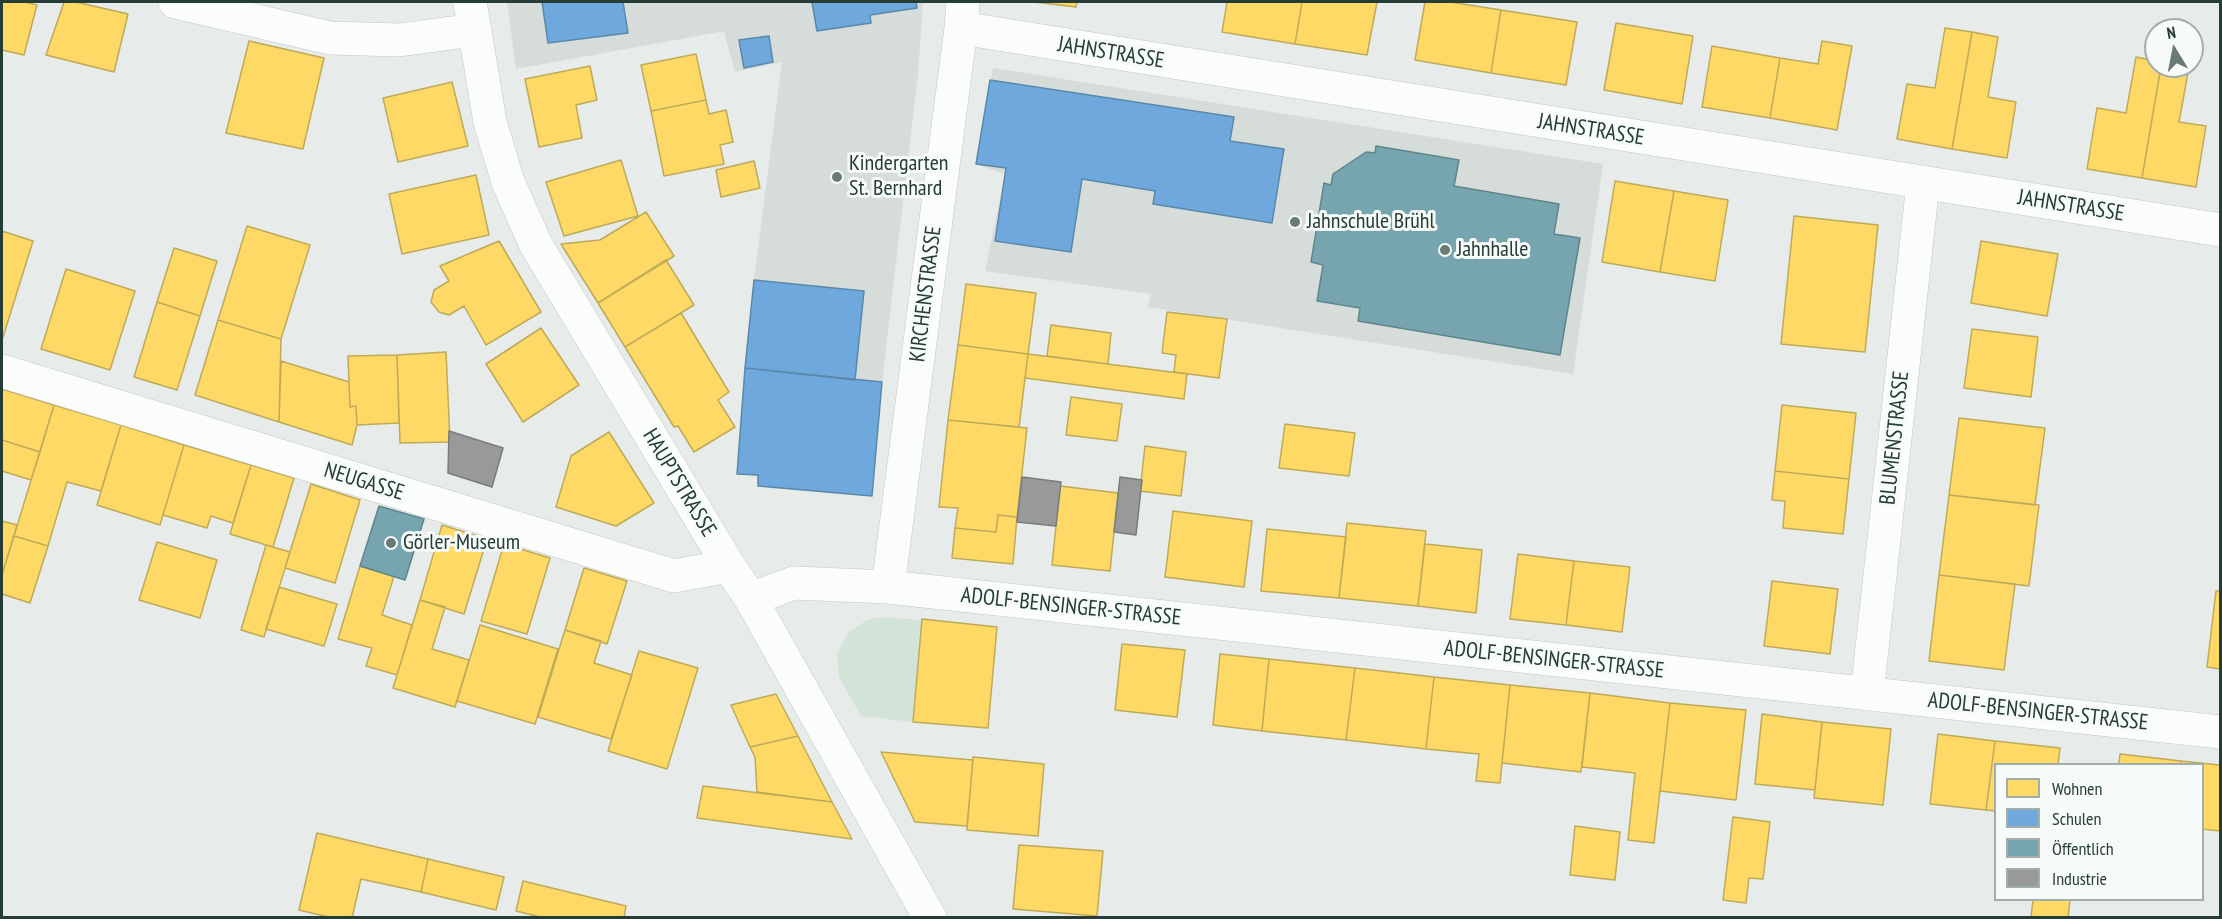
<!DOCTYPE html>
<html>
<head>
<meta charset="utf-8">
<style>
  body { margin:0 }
  #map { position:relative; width:2222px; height:919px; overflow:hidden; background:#e7ebe9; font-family:"PT Sans Narrow",sans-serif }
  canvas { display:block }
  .frame { position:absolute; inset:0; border:3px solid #263d37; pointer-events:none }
  .legend { position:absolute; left:1994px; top:763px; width:210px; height:138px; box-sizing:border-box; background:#f6faf8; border:2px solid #a3aeab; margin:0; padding:8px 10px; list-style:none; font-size:18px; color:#263d37 }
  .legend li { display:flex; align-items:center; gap:12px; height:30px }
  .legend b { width:30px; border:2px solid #a3aeab }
  .north { position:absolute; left:2144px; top:18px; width:60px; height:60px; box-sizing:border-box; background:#f6faf8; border:2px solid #a3aeab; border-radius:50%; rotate:350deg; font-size:16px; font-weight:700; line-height:24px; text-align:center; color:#263d37 }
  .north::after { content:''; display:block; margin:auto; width:21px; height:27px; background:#6a7a75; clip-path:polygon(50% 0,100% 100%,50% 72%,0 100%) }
</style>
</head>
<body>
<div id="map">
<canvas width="2222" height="919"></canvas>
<div class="frame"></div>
<ul class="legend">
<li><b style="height:16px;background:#ffd966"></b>Wohnen</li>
<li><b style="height:16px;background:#6fa8dc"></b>Schulen</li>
<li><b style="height:16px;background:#76a5af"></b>Öffentlich</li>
<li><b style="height:16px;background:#999"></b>Industrie</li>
</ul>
<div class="north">N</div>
</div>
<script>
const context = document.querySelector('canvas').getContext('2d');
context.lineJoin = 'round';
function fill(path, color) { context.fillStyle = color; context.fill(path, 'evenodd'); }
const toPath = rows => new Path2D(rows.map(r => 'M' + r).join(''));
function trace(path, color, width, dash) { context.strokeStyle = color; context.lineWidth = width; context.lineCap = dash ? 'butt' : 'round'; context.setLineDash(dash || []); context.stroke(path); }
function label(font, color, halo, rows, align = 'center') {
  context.font = font + ' "PT Sans Narrow",sans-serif'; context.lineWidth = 6; context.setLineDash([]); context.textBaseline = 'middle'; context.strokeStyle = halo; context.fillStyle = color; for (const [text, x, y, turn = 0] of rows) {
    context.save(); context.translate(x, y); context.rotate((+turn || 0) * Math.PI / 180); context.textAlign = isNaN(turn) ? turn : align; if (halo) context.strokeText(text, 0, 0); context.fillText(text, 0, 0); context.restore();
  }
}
const built = toPath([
  [507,2,923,2,918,74,882,382,872,496,758,486,758,476,737,474,754,280,782,62,735,72,724,31,516,69],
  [993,68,1603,164,1573,374,1148,307,1151,294,985,271,1005,174,976,164]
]);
const green = toPath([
  [881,617,922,620,913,722,861,716,839,677,837,654,848,633,867,620]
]);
const homes = toPath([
  [2,2,25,2,37,5,24,55,2,50,2,2],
  [64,2,76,2,128,14,114,72,46,55,64,2],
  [1034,2,1077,2,1076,7,1034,2],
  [1227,2,1302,2,1295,44,1222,32,1227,2],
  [1302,2,1377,2,1367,55,1295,44,1302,2],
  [1425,2,1450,2,1501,10,1491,73,1415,60,1425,2],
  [1501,10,1577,22,1566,85,1491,73,1501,10],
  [1616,23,1693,36,1682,104,1604,90,1616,23],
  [1945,28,1972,32,1952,149,1897,139,1907,84,1935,88,1945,28],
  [1972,32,1998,37,1988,97,2016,102,2007,158,1952,149,1972,32],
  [249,41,324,58,303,149,226,133,249,41],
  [1822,41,1852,46,1837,130,1770,118,1780,58,1818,64,1822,41],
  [1712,46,1780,58,1770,118,1702,107,1712,46],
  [696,54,706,100,651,111,641,65,696,54],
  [2136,57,2156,61,2156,66,2161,66,2142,178,2087,169,2097,108,2126,113,2136,57],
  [590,66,597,100,576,105,582,138,539,147,525,79,590,66],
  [2161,66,2189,67,2179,122,2206,126,2196,187,2142,178,2161,66],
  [452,82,468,146,398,162,383,98,452,82],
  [706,100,709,114,726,110,733,142,720,145,724,164,664,176,651,111,706,100],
  [621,160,638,216,564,236,546,182,621,160],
  [754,161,760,188,721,197,716,170,754,161],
  [476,175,489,235,402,254,389,194,476,175],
  [1615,181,1674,191,1660,272,1602,262,1615,181],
  [1674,191,1728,200,1715,281,1660,272,1674,191],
  [646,212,674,256,598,303,561,244,600,240,646,212],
  [1794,216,1878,225,1865,352,1781,344,1794,216],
  [247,226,310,245,281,339,218,320,247,226],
  [2,231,33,241,3,337,2,336,2,231],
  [499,241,541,312,486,345,464,306,449,315,439,312,431,302,434,290,449,281,440,266,499,241],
  [1981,241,2058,254,2047,316,1971,303,1981,241],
  [174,248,217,261,200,316,157,302,174,248],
  [666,260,694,305,625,347,598,303,666,260],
  [66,269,135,291,110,370,41,349,66,269],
  [966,284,1036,293,1028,354,958,345,966,284],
  [157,302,200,316,177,390,134,377,157,302],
  [1167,312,1227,319,1219,378,1174,372,1176,355,1162,353,1167,312],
  [681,313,729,392,718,400,735,427,694,452,678,426,674,427,625,347,681,313],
  [218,320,281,339,279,422,195,395,218,320],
  [1051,325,1111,333,1108,364,1047,356,1051,325],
  [541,328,579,385,523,422,486,364,541,328],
  [1972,329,2038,337,2031,397,1964,388,1972,329],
  [958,345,1028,354,1019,427,948,420,958,345],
  [446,352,450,442,400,443,397,355,446,352],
  [1028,354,1187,374,1184,399,1025,378,1028,354],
  [397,355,399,423,357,425,356,406,350,407,348,356,397,355],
  [281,361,349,382,350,407,356,406,357,425,352,445,279,422,281,361],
  [2,389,54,405,40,452,2,440,2,389],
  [1071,397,1122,404,1117,441,1066,435,1071,397],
  [54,405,121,425,101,491,67,482,48,546,14,536,54,405],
  [1782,405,1856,413,1849,479,1775,471,1782,405],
  [1959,418,2045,428,2035,505,1949,495,1959,418],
  [948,420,1027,428,1017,517,998,515,996,532,955,528,958,508,939,507,948,420],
  [1285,424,1355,433,1349,476,1279,468,1285,424],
  [121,425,184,445,160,525,97,505,121,425],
  [609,432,654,503,616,526,556,507,571,456,609,432],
  [2,440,40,452,31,480,2,471,2,440],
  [184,445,251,465,233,523,211,516,207,528,163,515,184,445],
  [1145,446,1186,452,1181,496,1140,491,1145,446],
  [251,465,294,478,273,547,230,534,251,465],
  [1775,471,1849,479,1843,534,1783,528,1785,501,1772,500,1775,471],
  [311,484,360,500,335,583,285,568,311,484],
  [1060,486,1118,493,1110,571,1052,565,1060,486],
  [1949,495,2039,505,2029,586,1939,575,1949,495],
  [1173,511,1252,521,1244,587,1165,577,1173,511],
  [998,515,1017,517,1013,564,952,558,955,528,996,532,998,515],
  [2,521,17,525,2,575,2,521],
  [1347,523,1426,531,1418,606,1339,598,1347,523],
  [442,525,487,539,464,614,420,600,442,525],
  [1267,529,1346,537,1339,598,1261,591,1267,529],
  [14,536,48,546,30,603,2,594,2,575,14,536],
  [157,542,217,560,200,618,139,600,157,542],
  [504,544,550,558,527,634,481,621,504,544],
  [1425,544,1482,550,1476,613,1418,606,1425,544],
  [266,545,290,552,264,637,241,630,266,545],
  [1518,554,1574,561,1566,625,1510,619,1518,554],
  [1574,561,1630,567,1622,632,1566,625,1574,561],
  [360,566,394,576,382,615,412,625,397,675,366,666,372,648,338,639,360,566],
  [584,568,627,581,607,644,565,630,584,568],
  [1939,575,2015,584,2004,670,1929,661,1939,575],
  [1772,581,1838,589,1830,654,1764,646,1772,581],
  [279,587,337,604,324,646,266,629,279,587],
  [2216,591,2220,591,2220,669,2207,667,2216,591],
  [420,600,445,607,432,649,469,660,455,707,393,688,420,600],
  [922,619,997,627,988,728,913,722,922,619],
  [480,625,558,649,535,724,457,701,480,625],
  [565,630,601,641,594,663,632,675,611,739,538,717,565,630],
  [1122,644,1185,650,1177,717,1115,710,1122,644],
  [639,651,698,668,667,769,608,751,639,651],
  [1220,654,1269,659,1262,731,1213,725,1220,654],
  [1269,659,1355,668,1346,740,1262,731,1269,659],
  [1355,668,1434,677,1426,749,1346,740,1355,668],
  [1434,677,1510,685,1500,783,1476,781,1479,754,1426,749,1434,677],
  [1510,685,1590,693,1581,772,1502,763,1510,685],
  [1590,693,1670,703,1654,843,1628,840,1635,773,1582,767,1590,693],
  [776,694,798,736,750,747,731,705,776,694],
  [1670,703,1746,710,1736,800,1660,791,1670,703],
  [1762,714,1822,722,1815,790,1755,784,1762,714],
  [1822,722,1891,729,1883,805,1814,798,1822,722],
  [1938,734,1995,741,1986,810,1930,804,1938,734],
  [798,736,832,802,757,792,755,757,750,747,798,736],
  [1995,741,2060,748,2058,764,1996,764,1996,811,1986,810,1995,741],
  [881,752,973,760,967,826,915,822,881,752],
  [2120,754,2181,761,2181,764,2119,764,2120,754],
  [973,757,1044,764,1038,836,967,830,973,757],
  [2181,761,2220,765,2220,831,2202,829,2202,764,2181,764,2181,761],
  [703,786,832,802,852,839,697,818,703,786],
  [1733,817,1770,822,1763,879,1749,878,1746,903,1723,900,1733,817],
  [1575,826,1620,832,1615,880,1570,875,1575,826],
  [317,833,428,859,421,892,361,879,352,918,333,918,299,910,317,833],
  [1019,845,1103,851,1097,916,1013,909,1019,845],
  [428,859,504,877,496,910,421,892,428,859],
  [523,881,626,906,624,918,544,918,516,911,523,881],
  [2033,900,2070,900,2068,918,2031,918,2033,900]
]);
const schools = toPath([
  [542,2,623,2,628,33,548,43,542,2],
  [812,2,916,2,917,8,870,15,871,23,817,31,812,2],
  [769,36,773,62,744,68,739,40,769,36],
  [990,80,1234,117,1230,141,1284,149,1272,223,1153,204,1155,191,1082,179,1071,252,995,241,1006,168,976,164,990,80],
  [754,280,864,291,855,380,745,368,754,280],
  [745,368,882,382,872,496,758,486,758,475,737,474,745,368]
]);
const public = toPath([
  [1376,146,1459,160,1454,186,1559,204,1554,234,1580,238,1560,355,1358,321,1360,308,1317,301,1323,265,1311,262,1324,183,1331,185,1333,174,1366,152,1375,153,1376,146],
  [379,506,424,519,405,580,360,566,379,506]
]);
const industry = toPath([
  [449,431,503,448,492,487,448,473,449,431],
  [1022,477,1061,482,1056,526,1017,522,1022,477],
  [1120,477,1142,480,1136,535,1114,532,1120,477]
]);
const minor = toPath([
  [175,2,330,38,399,40,474,30],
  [470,2,490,122,508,182,536,245,729,566,751,599,930,918],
  [961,28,2220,230],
  [2,371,674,576,729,566],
  [888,587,961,28,963,2],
  [751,599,794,583,888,587,2220,732],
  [1867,694,1923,183]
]);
const markers = [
  [837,177,6,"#6a7a75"],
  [1295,222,6,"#6a7a75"],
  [1445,250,6,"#6a7a75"],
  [391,543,6,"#6a7a75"]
];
const streetNames = [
  ["JAHNSTRASSE",1111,53,9],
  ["JAHNSTRASSE",1591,130,9],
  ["JAHNSTRASSE",2071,206,9],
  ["KIRCHENSTRASSE",926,294,-83],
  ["BLUMENSTRASSE",1895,438,-84],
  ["NEUGASSE",364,482,17],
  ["HAUPTSTRASSE",679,483,59],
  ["ADOLF-BENSINGER-STRASSE",1071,607,6],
  ["ADOLF-BENSINGER-STRASSE",1554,660,6],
  ["ADOLF-BENSINGER-STRASSE",2038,712,6]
];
const poiNames = [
  ["Kindergarten",849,164],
  ["St. Bernhard",849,189],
  ["Jahnschule Brühl",1307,222],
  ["Jahnhalle",1457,250],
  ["Görler-Museum",403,543]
];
fill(built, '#d5dcd9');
fill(green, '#d2e3d7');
fill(homes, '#ffd966');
trace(homes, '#beaa58', 1.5);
fill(schools, '#6fa8dc');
trace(schools, '#5988aa', 1.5);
fill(public, '#76a5af');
trace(public, '#5e868b', 1.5);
fill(industry, '#999');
trace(industry, '#767d7c', 1.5);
trace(minor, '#c4c8c6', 34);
trace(minor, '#fbfcfc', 33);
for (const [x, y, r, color] of markers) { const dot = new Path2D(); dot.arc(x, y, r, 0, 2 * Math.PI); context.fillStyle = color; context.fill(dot); trace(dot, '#f6faf8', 2); }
label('22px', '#263d37', '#f6faf8', streetNames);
label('22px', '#263d37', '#f6faf8', poiNames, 'left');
</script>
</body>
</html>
